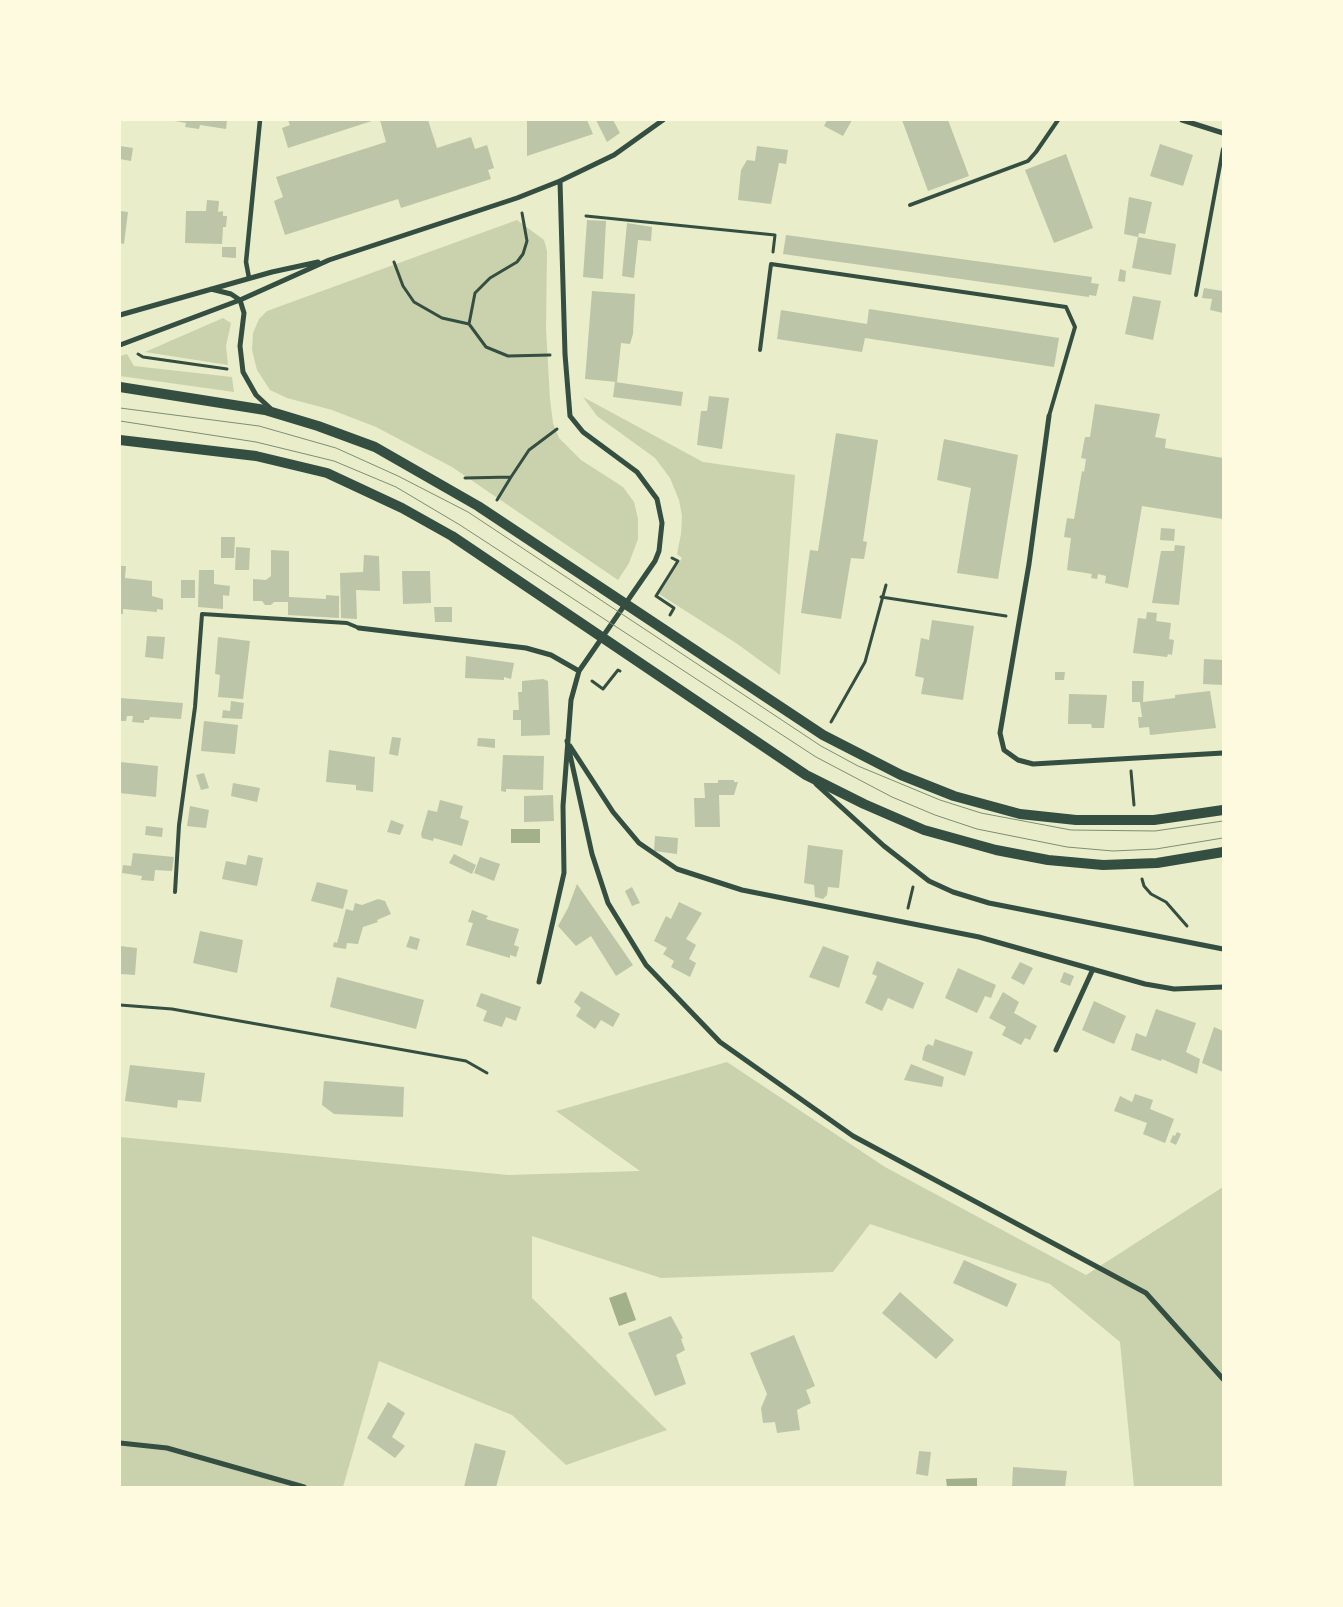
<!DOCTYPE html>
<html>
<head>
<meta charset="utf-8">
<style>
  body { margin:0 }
  #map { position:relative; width:1343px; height:1607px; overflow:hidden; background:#e9edc9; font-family:Signika,sans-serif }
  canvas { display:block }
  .frame { position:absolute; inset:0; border:121px solid #fefae0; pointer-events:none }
</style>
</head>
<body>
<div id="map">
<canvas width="1343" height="1607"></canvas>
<div class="frame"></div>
</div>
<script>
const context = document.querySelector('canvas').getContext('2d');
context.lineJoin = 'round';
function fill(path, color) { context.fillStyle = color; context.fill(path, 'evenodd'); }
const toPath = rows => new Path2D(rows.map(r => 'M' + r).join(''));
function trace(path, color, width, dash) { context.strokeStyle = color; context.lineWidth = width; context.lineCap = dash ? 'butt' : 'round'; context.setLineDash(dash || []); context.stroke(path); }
const green = toPath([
  [517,220,544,240,547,251,546,329,550,399,553,423,559,438,581,460,623,487,634,502,638,519,638,539,629,563,618,580,452,467,376,427,332,410,287,398,270,390,257,370,252,350,253,333,259,319,267,311],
  [223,318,231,323,226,346,228,365,145,352],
  [127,354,134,366,232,377,234,392,120,376,120,356],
  [583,397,703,462,795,475,780,675,736,643,659,594,682,558,677,554,681,534,682,516,679,500,670,478,655,458,597,416],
  [727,1062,885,1167,1086,1275,1223,1187,1223,1487,1134,1487,1120,1342,1050,1284,870,1224,833,1272,661,1278,532,1236,532,1298,667,1430,566,1465,512,1415,379,1361,343,1487,120,1487,120,1137,508,1175,640,1171,556,1111]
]);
const water = toPath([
  [511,829,540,829,540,843,511,843],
  [626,1292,636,1320,619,1326,609,1298],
  [977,1478,977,1487,947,1487,946,1479]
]);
const building = toPath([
  [170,120,227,120,226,129,200,125,199,129,185,127,186,123],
  [288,120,375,120,288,148,282,128,290,125],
  [380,120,428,120,437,148,471,137,475,149,487,145,494,168,488,170,491,179,401,208,398,199,285,235,274,201,283,197,276,177,386,142],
  [527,120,587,120,593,134,527,156],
  [596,120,613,120,620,133,607,142],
  [827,120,852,120,843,136,824,126],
  [902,120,948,120,969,176,928,191],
  [1160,144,1193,155,1183,186,1150,176],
  [120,146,133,148,131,161,120,159],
  [757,146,788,150,786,164,779,163,771,204,738,200,741,170,747,160,755,161],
  [1066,154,1093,228,1054,243,1025,170],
  [1129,197,1152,202,1145,234,1139,233,1138,237,1176,244,1171,275,1132,268,1138,237,1124,234],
  [207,200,219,201,218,212,223,211,223,216,227,216,226,227,223,227,222,244,185,243,186,211,206,211],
  [120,211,128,212,124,244,120,243],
  [587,220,606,221,603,279,583,277],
  [627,223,652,227,651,241,638,240,634,278,622,276],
  [786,235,1092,277,1091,283,1099,284,1096,296,1089,295,1089,297,783,254],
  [222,247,236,247,236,258,222,257],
  [1120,269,1126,271,1125,282,1118,281],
  [1204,288,1223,291,1223,313,1210,310,1212,299,1202,298],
  [592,291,635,294,633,334,630,344,621,343,617,382,585,379],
  [1133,296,1161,301,1153,340,1125,334],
  [869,309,1059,338,1054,367,865,338,862,352,777,339,781,310,867,324],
  [615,382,683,392,681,406,613,397],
  [709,396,729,398,722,449,697,445,701,411,707,411],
  [1095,404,1160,414,1155,437,1166,439,1165,448,1223,458,1223,519,1142,506,1128,588,1105,583,1106,576,1098,574,1097,579,1091,578,1092,574,1067,570,1071,538,1064,537,1067,518,1074,519,1082,471,1084,472,1086,459,1081,458,1085,437,1090,437],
  [836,433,878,440,863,541,867,542,864,559,851,558,841,619,801,613,810,550,818,551],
  [944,439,1018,455,998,579,957,573,971,488,937,480],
  [1161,528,1175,529,1174,541,1160,540],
  [221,537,235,537,234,558,221,558],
  [1175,545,1185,546,1179,605,1152,603,1161,551,1174,551],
  [236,547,250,548,249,570,235,570],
  [271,550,289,551,289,597,326,599,326,595,339,596,339,618,288,615,288,602,274,602,271,605,265,605,262,601,253,601,253,579,266,580,271,576],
  [364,555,379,556,380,591,356,590,357,619,341,618,340,573,363,572],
  [120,566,126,566,125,578,152,581,152,596,163,599,163,610,157,609,157,612,123,609,123,614,120,614],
  [199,570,214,570,214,584,230,586,229,596,223,595,223,609,198,607],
  [402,571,430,571,431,603,403,604],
  [181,580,195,580,195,598,181,598],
  [434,607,452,607,452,622,435,622],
  [1147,612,1157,613,1156,621,1171,623,1169,639,1174,640,1172,655,1168,654,1167,657,1133,653,1138,618,1146,619],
  [932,620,974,626,963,700,921,694,924,678,915,676,921,638,929,640],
  [147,636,165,637,163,659,145,657],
  [218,637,250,641,243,699,218,697,220,675,215,674],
  [466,656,514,663,511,679,504,677,504,680,465,678],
  [1204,659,1223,660,1223,685,1203,684],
  [1055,672,1065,672,1064,680,1055,680],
  [543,679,548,681,550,735,521,736,521,720,513,720,513,710,519,710,518,692,522,692,522,681],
  [1132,681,1144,681,1143,702,1175,698,1175,695,1210,691,1216,728,1150,735,1149,727,1139,728,1138,717,1142,717,1140,702,1132,702],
  [1069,694,1107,695,1104,728,1092,728,1091,724,1068,724],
  [120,698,183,703,181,719,150,717,149,720,144,720,144,723,132,722,133,716,127,716,126,721,120,721],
  [231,701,244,703,242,719,222,718,223,710,230,711],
  [204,721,238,725,235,754,201,751],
  [392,737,401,738,398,756,389,754],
  [478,738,495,739,495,748,477,746],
  [329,750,375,757,373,792,356,790,356,785,326,782],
  [503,755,544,756,543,790,506,789,506,792,501,791],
  [120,762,158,766,156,797,120,793],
  [204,773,209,788,201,790,196,775],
  [718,780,734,780,734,782,738,782,734,795,719,795,720,827,695,827,694,798,705,798,704,783,718,783],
  [233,783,260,788,257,802,231,796],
  [553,795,554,821,524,822,524,796],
  [440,800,463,806,460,818,469,821,462,846,434,838,433,841,422,838,421,834,428,810,437,812],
  [190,806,209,810,206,828,187,826],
  [391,820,404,825,400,835,387,832],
  [146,826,163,828,162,837,145,835],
  [655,836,678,838,677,854,654,851],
  [808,845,843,850,839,888,828,887,827,895,823,899,815,897,814,885,804,883],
  [133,853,174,857,172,871,155,870,154,881,141,880,142,876,122,873,123,865,131,866],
  [454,854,476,865,472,874,449,863],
  [248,855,263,858,257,886,222,879,226,861,246,865],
  [480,857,500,864,494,881,474,873],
  [317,882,348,890,343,909,311,901],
  [577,884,633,965,616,976,591,936,576,946,558,926,568,908],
  [632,887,640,903,632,906,625,891],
  [378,899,385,901,391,914,377,920,378,922,363,927,358,944,347,943,346,949,333,947,334,942,337,943,346,909,353,911,355,903,362,905],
  [679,902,702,913,686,939,696,945,689,959,696,963,690,977,671,967,674,961,663,954,667,948,654,941,666,916,671,919],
  [472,910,488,916,486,919,519,929,514,945,519,947,516,957,510,955,510,958,466,945,473,923,468,922],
  [200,931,243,940,237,973,193,963],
  [410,936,420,939,417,950,406,947],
  [120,946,137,948,135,975,120,974],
  [823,946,849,956,839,988,809,977],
  [877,961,924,983,913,1009,888,998,882,1011,865,1003,877,976,872,974],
  [1020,962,1033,968,1024,985,1011,978],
  [958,968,996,985,991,998,985,996,977,1013,945,998],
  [1064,972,1074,976,1070,986,1060,982],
  [337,977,424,1000,416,1029,330,1007],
  [581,991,620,1014,613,1027,601,1020,595,1029,576,1016,581,1008,574,1002],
  [1003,992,1019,1002,1014,1013,1037,1026,1030,1040,1025,1038,1021,1045,1002,1035,1006,1027,989,1018],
  [481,993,521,1007,516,1021,506,1017,502,1027,483,1021,487,1011,476,1006],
  [1094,1001,1126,1016,1114,1044,1082,1030],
  [1156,1009,1196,1023,1186,1052,1200,1059,1197,1074,1162,1059,1161,1061,1131,1050,1136,1033,1146,1037],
  [1214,1027,1223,1031,1223,1072,1202,1063],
  [935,1039,973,1052,965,1076,922,1060,925,1047,928,1044,933,1046],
  [911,1064,944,1077,942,1087,904,1080],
  [130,1065,205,1073,201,1102,178,1100,177,1108,125,1101],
  [324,1081,404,1087,403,1117,334,1114,322,1105],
  [1135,1094,1153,1100,1150,1109,1174,1119,1165,1143,1143,1134,1147,1123,1114,1111,1120,1096,1132,1102],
  [1177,1132,1181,1134,1176,1145,1170,1142,1173,1135,1175,1136],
  [964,1260,1017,1284,1007,1307,953,1283],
  [900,1292,954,1340,936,1359,882,1313],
  [671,1316,683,1338,681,1339,685,1350,676,1355,686,1384,655,1396,628,1333],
  [794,1335,815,1386,806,1390,811,1403,797,1410,800,1430,777,1433,775,1422,763,1423,761,1408,767,1394,750,1353],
  [388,1402,405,1413,392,1437,405,1446,395,1458,367,1438],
  [475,1443,506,1451,496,1487,464,1487],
  [919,1451,931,1452,928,1476,916,1474],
  [1013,1467,1067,1471,1065,1487,1012,1487]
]);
const path = toPath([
  [586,216,775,235,773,252],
  [394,262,403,286,414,302,442,318,469,324,486,347,508,356,550,355],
  [469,324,475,293,490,278,517,262,523,254,527,241,522,213],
  [138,354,143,357,227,369],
  [465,478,511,477,529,450,557,429],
  [497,500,511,477],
  [881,597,1006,616],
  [670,615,674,608,656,596,678,561,672,558],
  [592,681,603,689,618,670,620,671],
  [831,722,865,662,886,585],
  [1131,771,1134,805],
  [1142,879,1144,886,1151,894,1166,902,1187,926],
  [908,908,913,887],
  [120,1005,172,1009,466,1061,487,1073]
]);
const service = toPath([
  [910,205,1028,161,1036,152,1058,120],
  [1196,295,1223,149],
  [760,350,771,264,1066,307,1075,327,1049,416],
  [175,892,179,825,195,707,202,614,347,623,359,628]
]);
const pedestrian = toPath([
  [249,278,246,262,260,120]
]);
const minor = toPath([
  [1182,120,1223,133],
  [211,289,231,294,240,300,244,313,240,346,243,372,256,395,271,409],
  [120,315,272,272,318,262],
  [120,345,240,300,329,260,517,198,560,181,614,155,663,120],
  [1049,416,1029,564,1000,733,1004,750,1018,760,1033,764,1223,753],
  [359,628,526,648,551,655,579,671],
  [567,741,592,854,608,903,646,965,720,1042,853,1136,1146,1293,1223,1379],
  [570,746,613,812,639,843,677,869,742,890,979,937,1145,984,1174,989,1223,987],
  [816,784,884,846,929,881,953,892,989,903,1223,949],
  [539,982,564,873,563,806,571,700,579,671,655,561,659,551,662,523,657,499,637,472,583,432,570,416,565,354,560,181],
  [1056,1050,1093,969],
  [120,1443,167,1448,304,1487]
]);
const secondary = toPath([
  [120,387,265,410,318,426,375,447,478,506,823,735,901,775,954,796,1020,814,1076,820,1154,820,1223,810],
  [120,440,256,456,327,473,402,508,452,536,806,775,864,804,924,830,996,850,1048,860,1103,865,1157,863,1223,852]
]);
const tram = toPath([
  [120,408,259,426,336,448,398,476,468,512,821,746,858,766,940,800,981,813,1071,830,1155,831,1223,821],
  [120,421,256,442,334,461,396,487,460,525,816,757,892,797,935,815,977,829,1067,847,1113,851,1156,849,1223,838]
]);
fill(green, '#cad2ad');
fill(water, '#a3b18a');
fill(building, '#bcc5a7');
trace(path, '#344e41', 3);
trace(service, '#344e41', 4);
trace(pedestrian, '#344e41', 4.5);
trace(minor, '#344e41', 5);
trace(secondary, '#344e41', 10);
trace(tram, '#7c8e77', 1);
</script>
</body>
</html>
